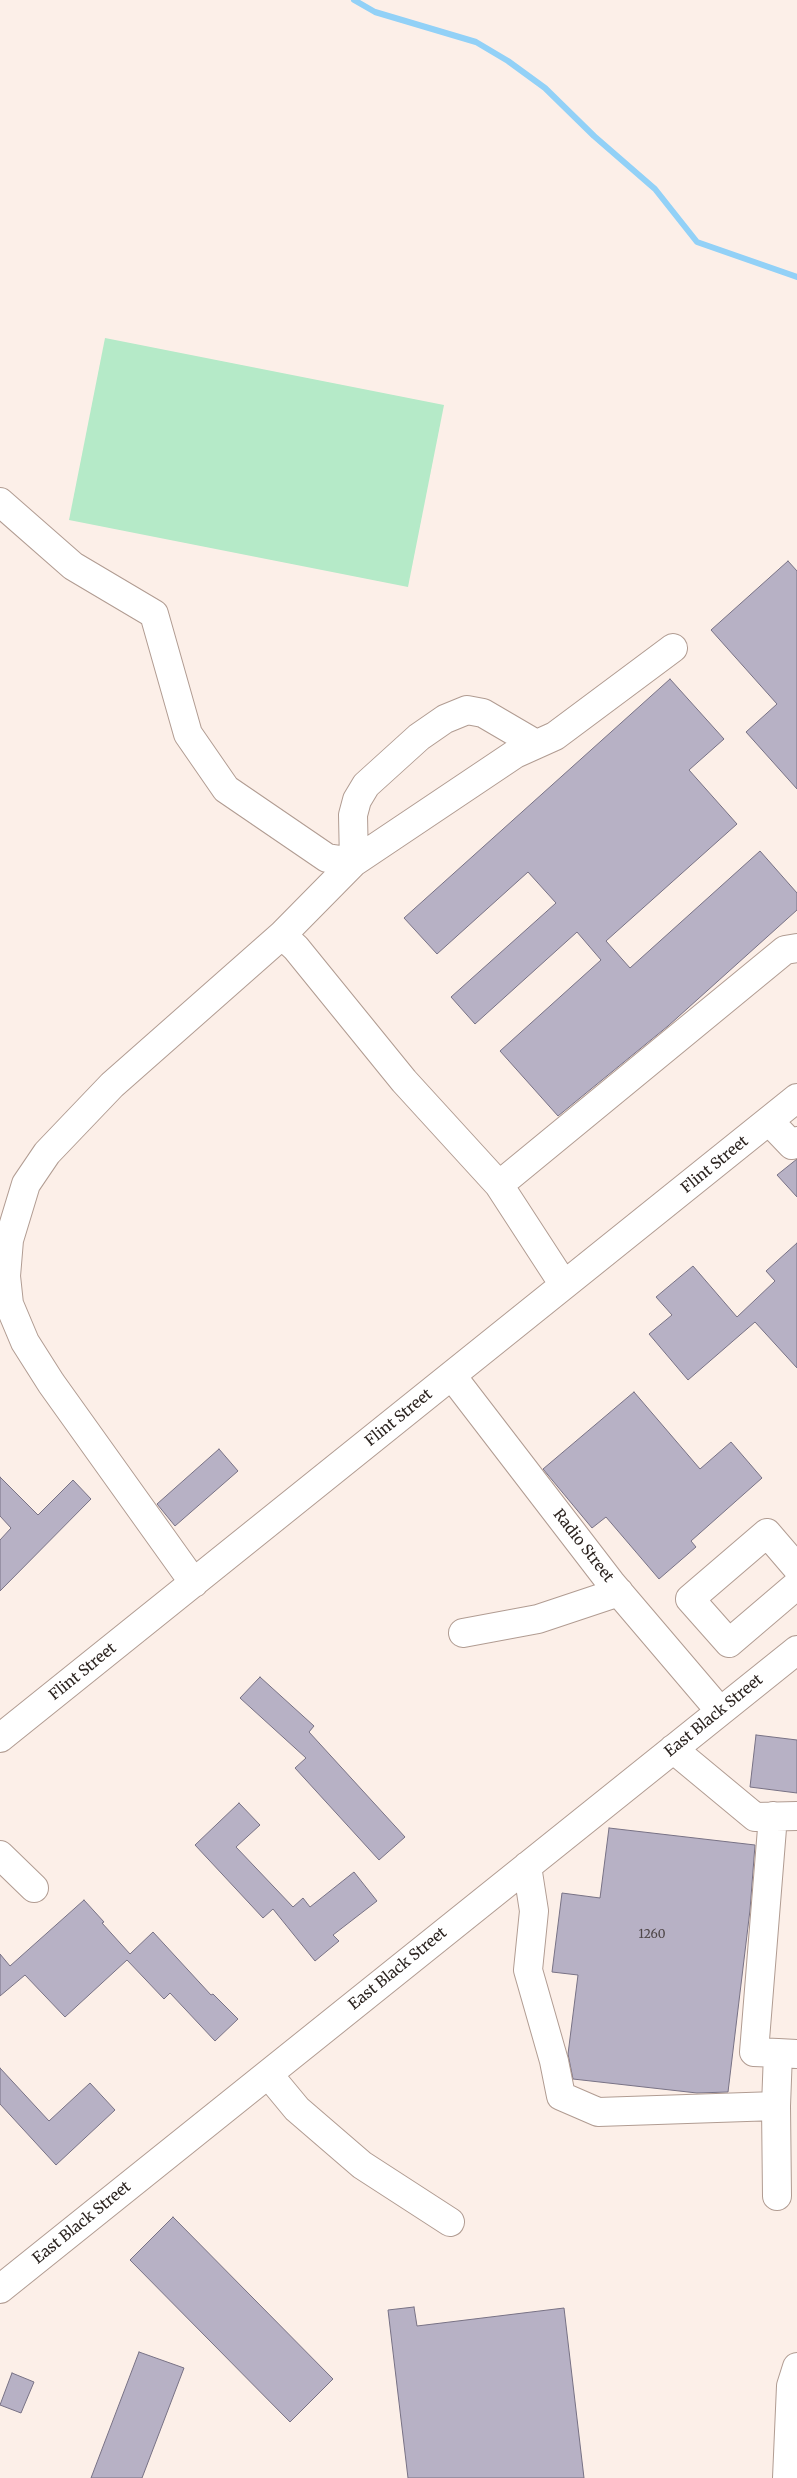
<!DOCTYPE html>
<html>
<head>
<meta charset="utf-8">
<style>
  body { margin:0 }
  canvas { display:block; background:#fcefe8 }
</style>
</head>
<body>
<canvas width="797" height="2478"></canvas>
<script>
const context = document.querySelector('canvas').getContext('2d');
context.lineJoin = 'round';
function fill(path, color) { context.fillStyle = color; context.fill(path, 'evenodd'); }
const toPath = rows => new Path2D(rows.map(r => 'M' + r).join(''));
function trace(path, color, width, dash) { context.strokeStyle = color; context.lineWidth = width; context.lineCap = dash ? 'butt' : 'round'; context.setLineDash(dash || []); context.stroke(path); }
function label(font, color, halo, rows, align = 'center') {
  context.font = font + ' Merriweather,serif'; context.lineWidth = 4; context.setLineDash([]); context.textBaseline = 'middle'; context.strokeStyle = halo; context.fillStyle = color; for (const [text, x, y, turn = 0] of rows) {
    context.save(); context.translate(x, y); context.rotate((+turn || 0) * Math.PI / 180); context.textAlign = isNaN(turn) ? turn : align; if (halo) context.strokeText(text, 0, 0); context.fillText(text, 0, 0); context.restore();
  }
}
const green = toPath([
  [105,338,444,405,408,587,69,520]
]);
const stream = toPath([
  [354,0,375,12,476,42,508,61,545,88,594,136,655,189,697,242,797,277]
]);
const building = toPath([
  [788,561,797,571,797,789,746,732,777,704,711,630,788,561],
  [670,679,724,739,689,770,737,824,606,941,630,968,760,851,797,893,797,910,668,1026,558,1116,500,1051,601,960,577,932,475,1024,451,997,556,903,528,872,437,954,404,918,670,679],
  [797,1159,797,1197,777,1175,797,1159],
  [797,1243,797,1368,755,1322,688,1380,649,1334,672,1315,656,1297,693,1266,737,1317,775,1281,766,1271,797,1243],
  [634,1392,700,1469,731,1442,762,1478,691,1541,696,1547,659,1579,606,1517,592,1528,543,1469,634,1392],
  [219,1449,238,1471,175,1526,157,1504,219,1449],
  [0,1477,38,1515,73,1480,91,1499,0,1591,0,1540,11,1528,0,1516,0,1477],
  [260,1677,314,1726,309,1732,405,1837,379,1860,295,1768,306,1758,240,1698,260,1677],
  [756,1735,797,1740,797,1793,750,1787,756,1735],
  [239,1803,260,1825,236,1847,293,1907,303,1898,310,1907,354,1872,377,1901,333,1935,339,1941,315,1961,273,1909,263,1918,195,1845,239,1803],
  [609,1828,755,1845,750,1910,728,2092,697,2093,573,2079,568,2054,578,1975,552,1972,562,1893,600,1898,609,1828],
  [84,1900,104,1922,102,1923,130,1954,153,1932,211,1995,213,1994,238,2019,215,2041,170,1993,164,1999,127,1960,65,2017,25,1975,0,1996,0,1954,10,1966,84,1900],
  [0,2068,49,2121,90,2083,115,2110,56,2165,0,2104,0,2068],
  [173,2217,333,2379,290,2422,130,2260,173,2217],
  [414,2307,417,2326,564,2308,584,2478,408,2478,388,2310,414,2307],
  [139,2352,184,2368,142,2478,91,2478,139,2352],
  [12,2373,34,2382,21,2413,0,2405,12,2373]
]);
const minor = toPath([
  [0,502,73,566,154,614,188,734,226,789,327,858,354,862,353,815,357,800,366,785,419,737,445,719,467,710,483,713,536,744],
  [282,935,354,862,515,754,555,736,673,648],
  [769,1121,792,1145,797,1141],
  [564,1285,499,1185,785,950,797,948],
  [452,1376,611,1583,720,1711],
  [797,1568,767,1533,690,1599,729,1643,797,1585],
  [194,1583,51,1383,25,1342,9,1304,6,1276,9,1240,26,1184,47,1153,112,1085,282,935,296,948,404,1081,499,1185],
  [463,1633,538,1619,619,1592],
  [0,1738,797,1098],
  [673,1749,755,1817,797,1816],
  [773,1816,754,2052,778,2053],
  [0,1855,34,1888],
  [527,1866,534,1911,528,1970,554,2061,561,2096,598,2112,776,2106,778,2053,797,2054],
  [268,2074,297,2109,362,2165,450,2222],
  [776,2106,777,2196],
  [0,2289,797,1650],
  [787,2478,791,2386,797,2367]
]);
const numberNames = [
  ["1260",652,1935]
];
const streetNames = [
  ["Flint Street",715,1165,-39],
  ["Flint Street",399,1418,-39],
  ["Radio Street",583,1546,52],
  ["Flint Street",83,1672,-39],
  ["East Black Street",714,1716,-39],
  ["East Black Street",398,1969,-39],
  ["East Black Street",82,2223,-39]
];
fill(green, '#b5eac8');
trace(stream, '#92d1f7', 6);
fill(building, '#b7b1c5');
trace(building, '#787285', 1);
trace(minor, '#b19c92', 30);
trace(minor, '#fff', 28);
label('12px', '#4f4749', null, numberNames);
label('15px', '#2c2420', '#fff', streetNames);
</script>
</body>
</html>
